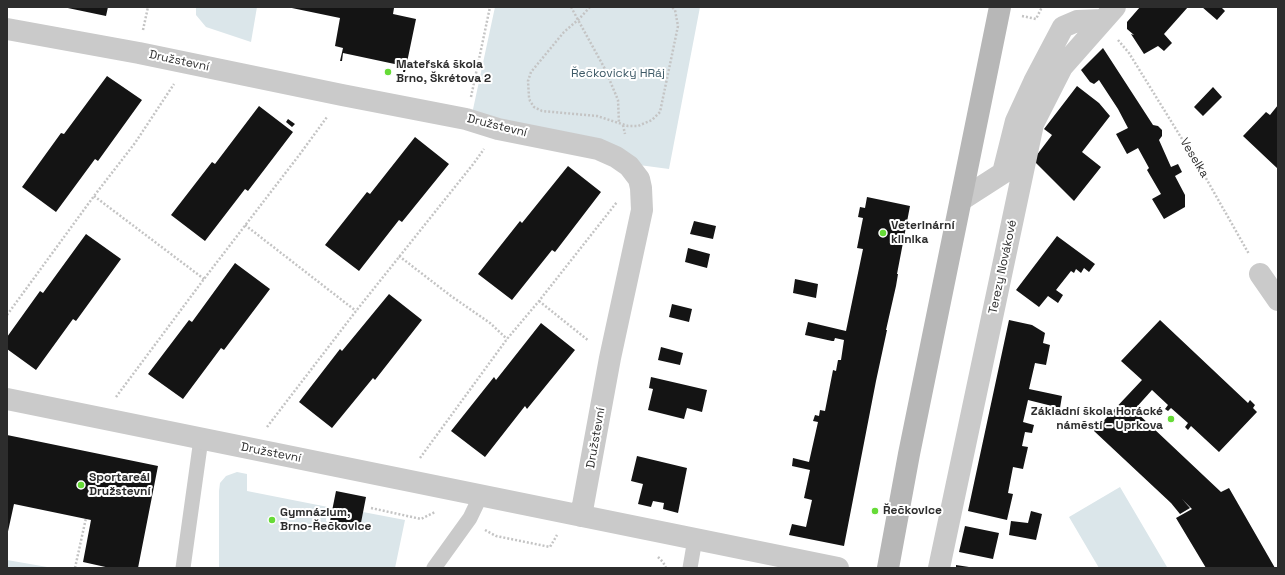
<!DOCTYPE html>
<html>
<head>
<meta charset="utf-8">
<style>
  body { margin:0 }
  #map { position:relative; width:1285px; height:575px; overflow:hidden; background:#fff; font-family:"Space Grotesk",sans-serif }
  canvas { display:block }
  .frame { position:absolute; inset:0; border:8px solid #2d2d2d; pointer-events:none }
</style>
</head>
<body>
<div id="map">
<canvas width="1285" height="575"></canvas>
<div class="frame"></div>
</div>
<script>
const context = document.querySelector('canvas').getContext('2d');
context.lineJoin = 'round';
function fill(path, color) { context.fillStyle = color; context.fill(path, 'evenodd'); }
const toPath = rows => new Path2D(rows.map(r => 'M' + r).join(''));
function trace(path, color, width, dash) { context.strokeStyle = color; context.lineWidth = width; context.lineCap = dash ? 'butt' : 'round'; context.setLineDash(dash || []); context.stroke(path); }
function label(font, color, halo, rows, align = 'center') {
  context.font = font + ' "Space Grotesk",sans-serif'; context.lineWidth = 4; context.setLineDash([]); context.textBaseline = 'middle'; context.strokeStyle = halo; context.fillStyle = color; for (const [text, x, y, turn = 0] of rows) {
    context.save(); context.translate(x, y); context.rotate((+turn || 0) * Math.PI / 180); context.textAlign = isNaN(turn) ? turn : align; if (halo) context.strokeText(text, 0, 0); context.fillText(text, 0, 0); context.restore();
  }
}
const green = toPath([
  [196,7,257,7,251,42,206,27,196,15],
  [495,7,700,7,669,169,639,165,472,114],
  [237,472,247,474,247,491,328,507,326,521,360,527,363,512,405,520,395,568,219,568,219,491,220,483,226,476],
  [1120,487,1167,567,1166,568,1099,568,1069,517],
  [7,560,53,568,7,568]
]);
const building = toPath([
  [63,7,108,7,106,16],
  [287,7,388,7,394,8,393,14,416,19,405,72,403,72,404,66,343,53,342,61,340,61,343,48,335,46,340,18],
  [1140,7,1188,7,1164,34,1172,43,1164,51,1158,46,1144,54,1131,34,1134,35,1127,29,1127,22],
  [1202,7,1221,7,1225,11,1217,20],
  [1103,48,1153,125,1158,126,1162,130,1162,136,1159,140,1171,167,1178,164,1182,172,1175,176,1185,195,1185,207,1164,219,1152,199,1161,194,1147,170,1149,168,1138,148,1127,154,1116,134,1128,128,1118,109,1099,80,1094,84,1090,82,1081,70],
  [107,76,142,100,98,161,95,159,56,212,22,187,61,133,64,134],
  [1077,86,1099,103,1110,116,1082,152,1101,167,1074,201,1033,160,1052,135,1044,129],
  [1213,87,1222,97,1203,116,1194,107],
  [1278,105,1278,169,1243,136,1266,112,1270,115],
  [259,106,293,132,248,191,245,189,205,241,171,215,212,162,215,164],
  [288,119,295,124,292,127,286,122],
  [415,137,449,164,402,222,399,220,359,271,325,245,367,192,370,194],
  [568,166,601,192,555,252,552,250,512,300,478,274,520,221,522,223],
  [867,197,910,206,897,274,898,274,896,286,886,330,887,330,876,381,844,546,789,535,792,524,806,527,812,500,804,498,810,470,792,466,793,458,809,462,818,422,813,421,815,415,819,416,820,410,825,411,833,370,836,371,838,360,841,360,844,340,835,338,834,341,832,341,805,335,808,322,846,331,863,249,857,248,863,218,858,217,860,207,865,208],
  [694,221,716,226,713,239,690,234],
  [86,234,121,259,76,321,73,319,36,370,7,349,7,337,40,291,43,293],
  [1057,236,1095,264,1089,272,1084,268,1081,273,1076,269,1074,273,1071,271,1056,290,1063,295,1058,303,1048,296,1039,307,1016,290],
  [688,248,710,254,707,268,685,262],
  [235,263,270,289,224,350,221,348,183,399,148,374,189,320,192,322],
  [795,279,818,284,816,298,793,293],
  [389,294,422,320,375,380,373,378,332,428,299,402,340,349,342,351],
  [672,304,692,309,689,322,669,317],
  [1009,320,1032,325,1045,333,1043,343,1050,345,1046,365,1035,363,1029,389,1062,396,1060,408,1028,400,1023,422,1034,425,1032,433,1025,432,1022,446,1028,447,1023,469,1013,467,1008,493,1013,494,1007,520,968,511],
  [1160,320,1248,403,1250,400,1255,405,1253,408,1257,412,1219,452,1191,426,1188,430,1185,427,1188,423,1171,408,1168,411,1165,409,1168,405,1152,390,1134,410,1221,492,1229,488,1275,568,1206,568,1176,518,1192,509,1182,499,1190,508,1180,514,1171,503,1094,431,1142,380,1121,361],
  [541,323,575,350,527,409,525,406,485,457,451,431,494,377,496,380],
  [661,347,683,353,680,365,658,360],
  [651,377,707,390,702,412,687,408,684,419,648,410,653,389,649,388],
  [7,435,158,466,138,568,110,568,83,562,91,520,14,504,7,536],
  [637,456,687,468,678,513,663,509,664,503,653,501,651,507,638,504,643,484,631,481],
  [336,491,366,497,360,528,330,521],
  [1031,511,1042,514,1036,540,1009,535,1011,521,1028,523],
  [965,526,999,533,993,559,959,552],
  [956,565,969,567,969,568,956,568]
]);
const path = toPath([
  [571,7,605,69,618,100,619,123],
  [590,7,579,19,564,32,531,72,528,81,529,97,530,101,534,107,542,111,597,116,628,126,638,126,652,120,660,112,678,26,675,10,672,7],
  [1022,16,1036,19,1042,7],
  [143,30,148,7],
  [1118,40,1129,53,1203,173,1249,254],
  [471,97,490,7],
  [623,125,625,134],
  [94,196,204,279],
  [245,225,356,311],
  [399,256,451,296,490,323,507,339],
  [539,301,589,341],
  [7,315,94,196,135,143,174,84],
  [116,397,204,279,300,154,327,117],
  [267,427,356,311,474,163,484,149],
  [420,458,507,339,539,301,617,202],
  [371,508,421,519,435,512],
  [485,530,496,536,550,547,557,535],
  [658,557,663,562,666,568],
  [75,568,86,518]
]);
const lane = toPath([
  [183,568,201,439],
  [434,568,470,518,481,495],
  [690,568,695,539]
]);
const street = toPath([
  [7,29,139,53,342,95,466,119,498,129,598,149,616,157,629,166,639,179,641,188,642,210,610,358,581,516],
  [961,200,1003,173,1016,121,1034,82,1063,27,1077,21,1103,20],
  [1260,274,1278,300],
  [7,399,838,568],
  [939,568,1033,124,1062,67,1115,7]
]);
const secondary = toPath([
  [888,568,909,454,1000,7]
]);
const markers = [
  [388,72,4,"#66db37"],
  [883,233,4,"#66db37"],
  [1171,419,4,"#66db37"],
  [81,485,4,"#66db37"],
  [875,511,4,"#66db37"],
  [272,520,4,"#66db37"]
];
const streetNames = [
  ["Družstevní",179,61,12],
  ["Družstevní",497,126,14],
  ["Veselka",1194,158,59],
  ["Terezy Novákové",1003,267,-78],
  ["Družstevní",596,438,-80],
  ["Družstevní",271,453,11]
];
const poiNames = [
  ["Mateřská škola",396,65],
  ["Brno, Škrétova 2",396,79],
  ["Veterinární",891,226],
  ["klinika",891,240],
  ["Základní škola Horácké",1163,412,"right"],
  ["náměstí – Uprkova",1163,426,"right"],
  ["Sportareál",89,478],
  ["Družstevní",89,492],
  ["Řečkovice",883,511],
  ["Gymnázium,",280,513],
  ["Brno-Řečkovice",280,527]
];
const parkNames = [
  ["Řečkovický HRáj",618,74]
];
fill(green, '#dbe6ea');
fill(building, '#141414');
trace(path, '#c4c4c4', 2.5, [2, 2]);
trace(lane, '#cacaca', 15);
trace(street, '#cacaca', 22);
trace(secondary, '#b7b7b7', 22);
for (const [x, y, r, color] of markers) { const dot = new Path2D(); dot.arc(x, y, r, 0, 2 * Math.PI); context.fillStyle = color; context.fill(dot); trace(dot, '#fff', 1.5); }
label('12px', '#2d2d2d', '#fff', streetNames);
label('bold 12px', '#2d2d2d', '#fff', poiNames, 'left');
label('12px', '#3d5966', '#fff', parkNames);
</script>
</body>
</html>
